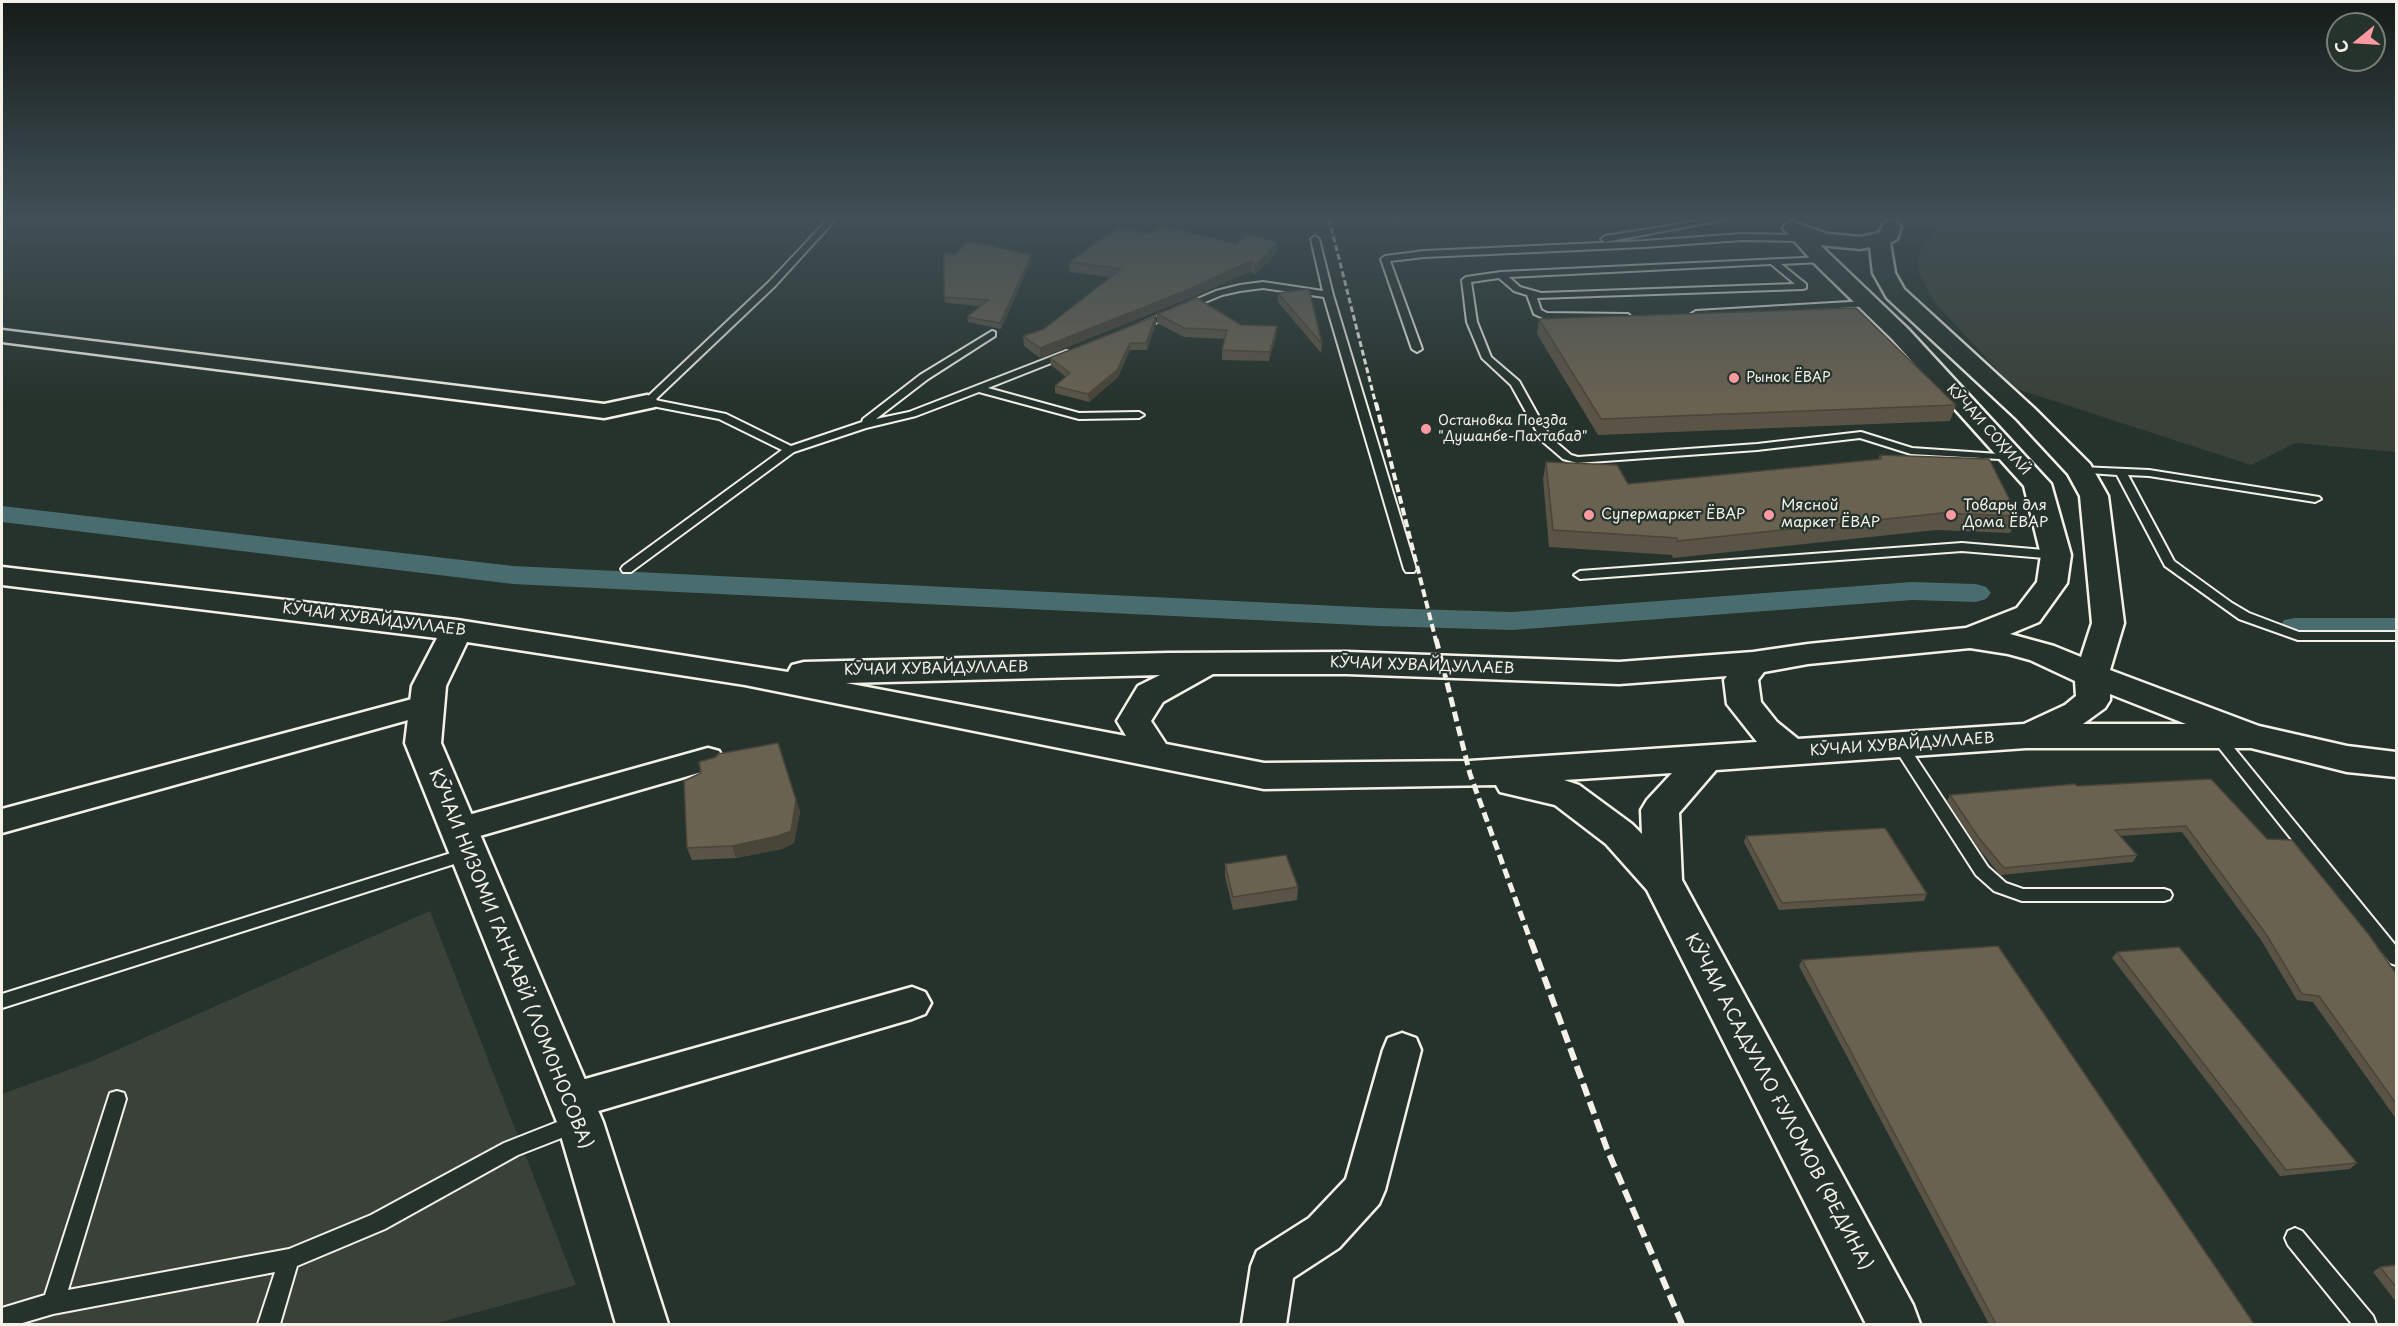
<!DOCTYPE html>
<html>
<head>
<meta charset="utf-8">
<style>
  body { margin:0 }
  #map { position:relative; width:2398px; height:1326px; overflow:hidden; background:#26332d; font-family:"Playpen Sans",sans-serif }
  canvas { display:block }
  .frame { position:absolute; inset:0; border:3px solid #f4f1e8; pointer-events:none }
  .north { position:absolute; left:2326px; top:12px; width:60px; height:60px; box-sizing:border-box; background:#26332d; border:2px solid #787f78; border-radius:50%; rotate:252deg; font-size:16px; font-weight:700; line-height:24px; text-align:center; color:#f4f1e8 }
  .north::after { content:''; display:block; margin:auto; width:21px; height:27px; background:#ff9aa2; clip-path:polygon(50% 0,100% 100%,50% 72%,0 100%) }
</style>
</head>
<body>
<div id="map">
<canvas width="2398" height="1326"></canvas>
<div class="frame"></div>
<div class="north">С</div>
</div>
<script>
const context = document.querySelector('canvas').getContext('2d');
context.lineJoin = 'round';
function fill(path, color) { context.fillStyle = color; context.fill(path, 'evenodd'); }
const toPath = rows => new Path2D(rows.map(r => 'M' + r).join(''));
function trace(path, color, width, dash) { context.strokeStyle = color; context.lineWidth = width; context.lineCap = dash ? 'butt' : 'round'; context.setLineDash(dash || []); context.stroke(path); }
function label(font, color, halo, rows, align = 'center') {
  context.font = font + ' "Playpen Sans",sans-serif'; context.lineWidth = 4.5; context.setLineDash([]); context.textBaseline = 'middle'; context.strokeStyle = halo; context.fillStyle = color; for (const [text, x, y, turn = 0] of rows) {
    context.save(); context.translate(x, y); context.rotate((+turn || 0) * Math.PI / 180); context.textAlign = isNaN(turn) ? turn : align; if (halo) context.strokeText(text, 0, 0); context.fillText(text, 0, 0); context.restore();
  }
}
const built = toPath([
  [1956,219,2396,219,2396,452,2295,443,2251,465,2014,388,1934,302,1918,270,1919,253,1939,226],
  [430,911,576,1285,434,1324,2,1324,2,1094,90,1062]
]);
const water = toPath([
  [1379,219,1511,219,1395,223,1379,219]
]);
const canal = toPath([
  [2,506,513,566,1379,608,1512,612,1912,582,1976,584,1986,587,1991,593,1986,599,1976,602,1912,600,1512,630,1379,626,513,584,2,522,2,506],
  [2295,618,2396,618,2396,636,2295,636,2284,634,2280,627,2284,620,2295,618]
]);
const lane = toPath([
  [828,219,836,219,775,286,655,400,726,414,791,446,862,422,863,419,920,375,992,331,995,332,995,336,928,379,876,419,909,412,1066,351,1069,352,1069,356,988,388,1079,413,1139,412,1144,415,1139,418,1079,419,979,392,916,416,866,428,794,452,631,572,623,572,621,569,623,566,782,450,719,419,647,405,642,402,769,282,828,219],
  [1711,219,1728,219,1605,242,1601,239,1605,236,1711,219],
  [1742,234,1801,235,1805,238,1801,241,1742,240,1644,247,1424,257,1390,261,1422,349,1417,352,1412,349,1381,259,1385,256,1424,251,1644,241,1742,234],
  [1315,236,1319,239,1333,295,1416,569,1414,572,1406,572,1404,569,1324,297,1263,288,1240,291,1222,295,1143,328,1135,326,1216,291,1240,285,1263,282,1323,291,1311,239,1315,236],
  [1824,257,1824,261,1821,262,1781,264,1806,284,1806,288,1803,289,1537,298,1541,310,1547,313,1628,314,1630,316,1625,319,1545,319,1534,314,1527,295,1514,291,1499,278,1471,282,1477,322,1491,357,1519,381,1550,437,1571,455,1578,457,1757,444,1861,432,1912,448,2013,455,2019,458,2017,460,1911,454,1860,438,1757,450,1577,463,1563,459,1542,441,1511,385,1482,358,1467,322,1462,280,1466,277,1501,272,1824,257],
  [1771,264,1795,284,1541,293,1520,287,1509,277,1771,264],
  [1867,301,1872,304,1870,306,1696,317,1691,314,1696,311,1867,301],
  [2080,467,2149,470,2319,497,2321,499,2315,502,2149,476,2128,475,2174,561,2232,603,2249,613,2299,632,2396,632,2396,640,2298,640,2239,619,2165,566,2117,475,2076,472,2076,468,2080,467],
  [1962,543,2056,551,2062,555,2056,559,1962,551,1580,579,1574,575,1580,571,1962,543],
  [2217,731,2222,733,2396,946,2396,965,2390,963,2212,739,2210,736,2212,733,2217,731],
  [1900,740,1905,741,1988,867,2006,883,2023,889,2164,889,2170,891,2172,895,2170,899,2164,901,2022,901,1994,891,1976,875,1895,749,1893,745,1895,741,1900,740],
  [467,848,473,850,475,854,473,858,2,1008,2,994,467,848],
  [117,1091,124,1093,126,1099,68,1290,289,1249,371,1215,504,1143,575,1115,582,1118,585,1124,582,1130,518,1155,385,1229,297,1266,280,1324,258,1324,275,1272,53,1314,19,1324,2,1324,2,1308,45,1295,108,1099,110,1093,117,1091],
  [2295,1228,2302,1231,2373,1316,2376,1324,2352,1324,2288,1245,2285,1238,2288,1231,2295,1228]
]);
const street = toPath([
  [2,330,604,404,647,395,655,397,658,402,655,407,604,418,2,342,2,330],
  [427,695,437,698,442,705,437,712,2,833,2,809,427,695],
  [708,748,719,751,723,759,719,767,459,842,447,839,443,830,447,821,708,748],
  [912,987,925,992,931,1003,925,1014,912,1019,571,1119,557,1114,551,1101,557,1088,571,1083,912,987],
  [1402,1033,1416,1038,1421,1050,1385,1190,1379,1204,1339,1248,1293,1278,1286,1324,1242,1324,1251,1266,1257,1251,1309,1218,1346,1179,1383,1050,1388,1038,1402,1033]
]);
const secondary = toPath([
  [1891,221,1898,223,1901,227,1897,239,1890,243,1895,273,1904,289,2035,409,2090,464,2108,496,2124,623,2110,670,2259,726,2347,746,2396,752,2396,777,2347,772,2251,748,2026,748,1716,770,1679,813,1682,880,1913,1305,1920,1324,1866,1324,1647,890,1606,844,1555,805,1500,792,1496,785,1264,789,745,685,467,642,446,686,441,743,603,1122,668,1324,616,1324,557,1122,405,743,412,686,437,638,2,585,2,567,457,620,788,672,792,665,804,662,1168,653,1347,652,1619,662,1753,652,1808,644,1966,628,2017,608,2037,582,2041,555,2024,486,1892,339,1814,263,1783,228,1786,224,1793,222,1828,234,1860,237,1879,233,1884,223,1891,221],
  [1820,245,1860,249,1870,247,1873,273,1887,298,2017,419,2068,474,2080,496,2092,623,2081,657,2054,646,2010,634,2039,622,2067,583,2071,555,2051,484,1908,329,1820,245],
  [1970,648,2008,654,2030,660,2075,681,2076,696,2065,705,2024,724,1798,739,1777,722,1761,702,1758,680,1764,672,1808,664,1970,648],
  [1213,674,1347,674,1619,684,1727,676,1724,680,1727,704,1757,742,1470,761,1264,763,1166,744,1151,721,1163,702,1213,674],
  [1160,675,1138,686,1117,721,1126,736,846,683,1160,675],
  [2110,694,2186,724,2083,724,2105,708,2110,700,2110,694],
  [1672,773,1647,800,1641,810,1642,834,1632,824,1579,785,1564,780,1672,773]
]);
const railFar3 = toPath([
  [1329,219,1376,405]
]);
const railFar2 = toPath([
  [1376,403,1436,641]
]);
const railFar1 = toPath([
  [1436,639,1470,774,1531,942]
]);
const rail = toPath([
  [1531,941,1607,1149,1682,1324]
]);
const wall = toPath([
  [2143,219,2181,219,2164,226],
  [2212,219,2230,219,2222,221],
  [1149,234,1236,244,1277,242,1277,251,1271,257,1271,262,1264,265,1255,275,1251,271,1185,300,1040,358,1024,346,1023,336,1044,329,1111,277,1070,272,1069,262],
  [955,255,1031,261,1001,329,968,322,967,317,981,306,945,303,944,297],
  [1278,293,1322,344,1321,353,1278,302],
  [1157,314,1241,325,1277,326,1276,336,1269,361,1222,360,1222,350,1225,339,1184,337,1157,323],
  [1156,316,1156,323,1147,350,1130,350,1118,377,1089,402,1055,393,1055,386,1066,377,1051,365,1050,358],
  [1539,319,1956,405,1950,421,1598,435,1537,334],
  [1880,455,2018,516,2010,533,1936,530,1673,558,1672,555,1549,547,1543,479,1546,462,1628,484,1878,460],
  [2077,786,2267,839,2397,975,2397,1120,2313,1002,2297,1000,2261,940,2182,832,2120,836,2137,855,2133,862,2000,875,1976,845,1947,801,1950,795],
  [796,800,800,812,794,843,782,849,736,858,692,860,687,848],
  [1746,836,1927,894,1924,901,1779,910,1744,842],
  [1225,864,1298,887,1297,900,1233,910,1225,876],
  [2117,952,2357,1163,2350,1169,2280,1176,2112,958],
  [1802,960,2254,1324,1989,1324,1799,966],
  [2397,1265,2397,1303,2373,1272,2380,1267]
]);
const shadedWall = toPath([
  [2167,219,2181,219,2164,226],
  [1277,242,1277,251,1271,257,1271,262,1264,265,1255,275,1255,266],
  [1031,255,1031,261,1001,329,1000,323],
  [1251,261,1251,271,1185,300,1040,358,1040,348],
  [1156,316,1156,323,1147,350,1146,343],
  [1277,326,1276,336,1269,361,1270,352],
  [1130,343,1130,350,1118,377,1089,402,1088,394],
  [796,800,800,812,794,843,782,849,736,858,732,846]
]);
const building = toPath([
  [1163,225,1236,244,1248,234,1277,242,1268,252,1271,253,1264,256,1255,266,1251,261,1185,291,1040,348,1023,336,1044,329,1121,269,1069,262,1119,227,1149,234,1163,225],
  [966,243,979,243,1031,255,1000,323,967,317,988,300,944,297,944,253,955,255,966,243],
  [1309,289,1322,344,1278,293,1309,289],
  [1197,298,1241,325,1277,326,1270,352,1222,350,1227,330,1184,328,1157,314,1197,298],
  [1856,308,1956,405,1601,419,1539,319,1856,308],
  [1156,316,1146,343,1130,343,1117,370,1088,394,1055,386,1070,373,1050,358,1156,316],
  [1880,455,1989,459,2018,516,1943,513,1678,541,1677,538,1553,530,1546,462,1617,465,1628,484,1882,459,1880,455],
  [778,743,796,800,791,831,778,836,732,846,687,848,684,781,701,773,699,762,716,757,718,754,778,743],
  [2211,779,2267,839,2292,840,2369,935,2397,975,2397,1105,2319,996,2302,994,2266,934,2186,826,2115,830,2137,855,2004,868,1979,838,1950,795,2075,784,2077,786,2211,779],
  [1885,828,1927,894,1782,903,1746,836,1885,828],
  [1286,855,1298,887,1233,897,1225,864,1286,855],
  [1998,946,2254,1324,1996,1324,1802,960,1998,946],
  [2179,947,2357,1163,2286,1170,2117,952,2179,947],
  [2397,1265,2397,1288,2380,1267,2397,1265]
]);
const markers = [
  [1734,378,6,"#ff9aa2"],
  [1426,429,6,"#ff9aa2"],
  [1589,515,6,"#ff9aa2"],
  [1769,515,6,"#ff9aa2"],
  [1951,515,6,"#ff9aa2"]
];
const farPoinames = [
  ["Рынок ЁВАР",1746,378],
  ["Остановка Поезда",1438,421],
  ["\"Душанбе-Пахтабад\"",1438,437]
];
const farStreetnames = [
  ["КӮЧАИ СОҲИЛӢ",1988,430,48]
];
const poiNames = [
  ["Мясной",1781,506],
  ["маркет ЁВАР",1781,523],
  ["Товары для",1963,506],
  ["Дома ЁВАР",1963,523],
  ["Супермаркет ЁВАР",1601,515]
];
const streetNames = [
  ["КӮЧАИ ХУВАЙДУЛЛАЕВ",374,620,7],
  ["КӮЧАИ ХУВАЙДУЛЛАЕВ",1422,666,2],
  ["КӮЧАИ ХУВАЙДУЛЛАЕВ",936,669,-1],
  ["КӮЧАИ ХУВАЙДУЛЛАЕВ",1902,745,-4]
];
const nearStreetnames = [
  ["КӮЧАИ НИЗОМИ ГАНҶАВӢ (ЛОМОНОСОВА)",510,959,68],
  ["КӮЧАИ АСАДУЛЛО ҒУЛОМОВ (ФЕДИНА)",1778,1102,62]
];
fill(built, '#3a4138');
fill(water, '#496c6e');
trace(water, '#8da19f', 1.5);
fill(canal, '#496c6e');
trace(lane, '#f4f1e8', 4);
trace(street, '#f4f1e8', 5);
trace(secondary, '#f4f1e8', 5);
fill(lane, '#26332d');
fill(street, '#26332d');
fill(secondary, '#26332d');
trace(railFar3, '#f4f1e8', 3, [6, 3]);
trace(railFar2, '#f4f1e8', 4, [8, 4]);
trace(railFar1, '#f4f1e8', 5, [10, 5]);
trace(rail, '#f4f1e8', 6, [13, 6]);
fill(wall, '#5a5446');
fill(shadedWall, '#4a4539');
fill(building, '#696251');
trace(building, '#4a4539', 1.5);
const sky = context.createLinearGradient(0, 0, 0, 404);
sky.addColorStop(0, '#151c19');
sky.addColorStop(0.54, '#415057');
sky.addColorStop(1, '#41505700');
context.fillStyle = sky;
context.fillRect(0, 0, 2398, 404);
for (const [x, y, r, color] of markers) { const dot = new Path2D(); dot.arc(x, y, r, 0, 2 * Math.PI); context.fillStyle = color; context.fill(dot); trace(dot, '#26332d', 2); }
label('14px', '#f4f1e8', '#26332d', farPoinames, 'left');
label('14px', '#f4f1e8', '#26332d', farStreetnames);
label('15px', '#f4f1e8', '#26332d', poiNames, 'left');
label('15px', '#f4f1e8', '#26332d', streetNames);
label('18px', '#f4f1e8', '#26332d', nearStreetnames);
</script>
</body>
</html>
